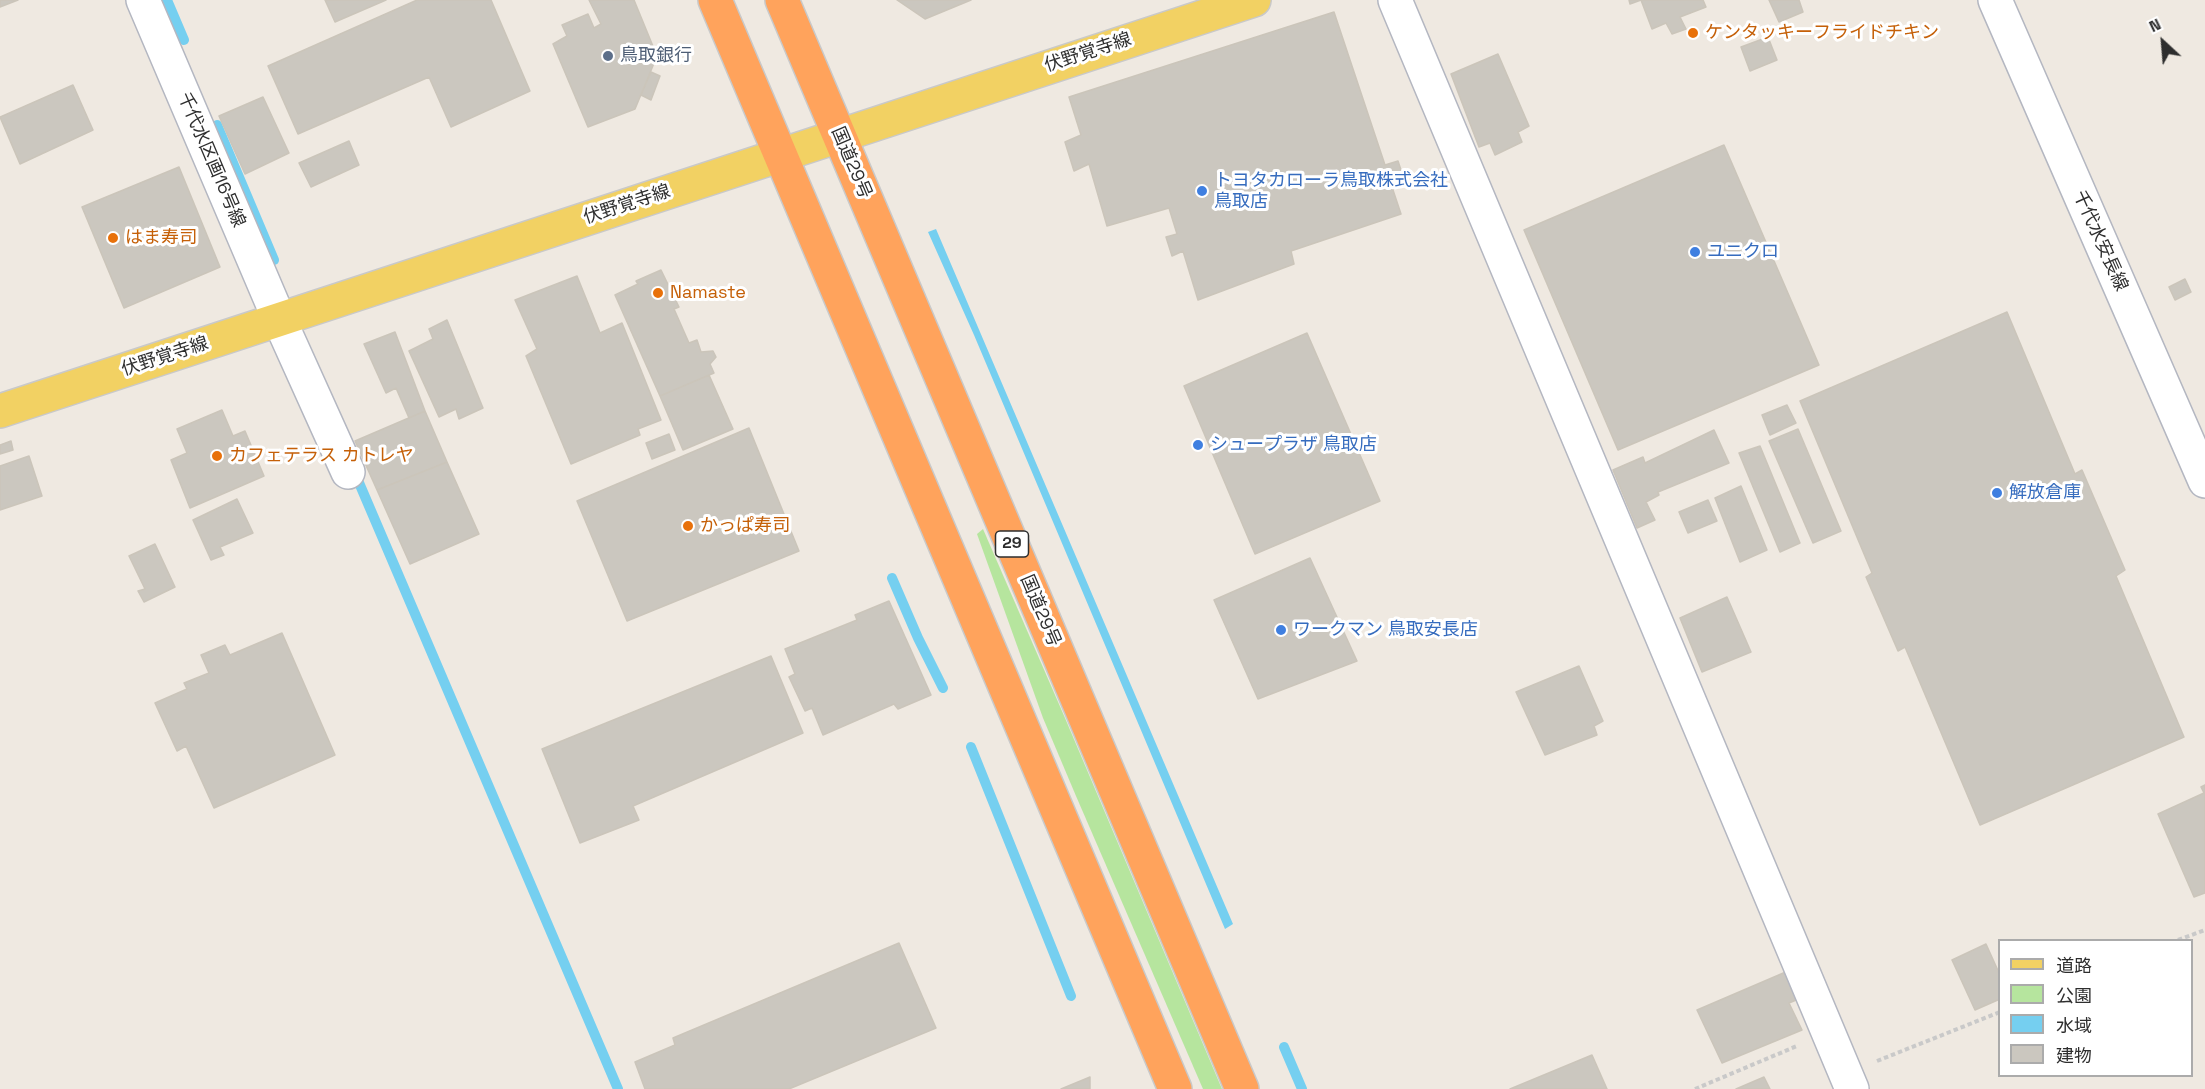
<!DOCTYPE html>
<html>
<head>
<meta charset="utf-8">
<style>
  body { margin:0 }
  #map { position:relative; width:2205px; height:1089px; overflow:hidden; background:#efe9e1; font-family:"Space Grotesk","Noto Sans JP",sans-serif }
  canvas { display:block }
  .legend { position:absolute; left:1998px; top:939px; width:195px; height:138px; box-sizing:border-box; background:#fff; border:2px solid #ababab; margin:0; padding:8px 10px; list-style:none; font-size:18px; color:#2e2e2e }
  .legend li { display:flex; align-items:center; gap:12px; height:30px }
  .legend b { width:30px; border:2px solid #ababab }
  .north { position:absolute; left:2133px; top:12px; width:60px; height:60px; -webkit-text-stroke:4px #fff; paint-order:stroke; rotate:334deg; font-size:16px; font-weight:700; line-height:24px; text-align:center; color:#2e2e2e }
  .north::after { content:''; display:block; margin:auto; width:21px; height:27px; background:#2e2e2e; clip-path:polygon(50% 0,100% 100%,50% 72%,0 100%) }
</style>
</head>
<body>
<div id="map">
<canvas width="2205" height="1089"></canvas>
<ul class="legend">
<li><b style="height:8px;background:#f2d163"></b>道路</li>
<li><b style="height:16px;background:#b6e59e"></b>公園</li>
<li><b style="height:16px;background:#75cff0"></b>水域</li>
<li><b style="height:16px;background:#cbc7bf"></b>建物</li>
</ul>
<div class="north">N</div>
</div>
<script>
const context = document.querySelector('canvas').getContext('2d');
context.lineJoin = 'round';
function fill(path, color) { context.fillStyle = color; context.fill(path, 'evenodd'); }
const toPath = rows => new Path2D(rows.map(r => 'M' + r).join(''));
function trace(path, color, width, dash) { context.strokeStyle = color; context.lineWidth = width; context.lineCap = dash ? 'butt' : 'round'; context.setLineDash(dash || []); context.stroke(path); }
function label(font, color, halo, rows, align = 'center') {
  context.font = font + ' "Space Grotesk","Noto Sans JP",sans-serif'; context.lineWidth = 6; context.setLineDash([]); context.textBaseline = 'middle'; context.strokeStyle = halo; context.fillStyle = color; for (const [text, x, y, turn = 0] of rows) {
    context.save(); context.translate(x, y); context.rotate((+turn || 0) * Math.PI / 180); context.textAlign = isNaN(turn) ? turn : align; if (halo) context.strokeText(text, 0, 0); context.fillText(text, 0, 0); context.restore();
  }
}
const green = toPath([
  [983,529,1065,718,1222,1089,1203,1089,1076,796,1043,718,977,534]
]);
const water = toPath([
  [936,229,1233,924,1225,929,974,335,928,232]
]);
const stream = toPath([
  [167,0,184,40],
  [217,125,274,260],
  [359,471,357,478,618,1089],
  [892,578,918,638,943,688],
  [971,747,1071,996],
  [1284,1047,1302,1089]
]);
const building = toPath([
  [0,0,18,0,0,7,0,0],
  [325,0,386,0,335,22,325,0],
  [417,0,491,0,530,91,451,127,429,77,298,134,268,66,417,0],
  [589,0,634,0,657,56,635,109,588,127,553,44,567,36,562,25,588,14,594,28,601,24,589,0],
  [897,0,971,0,925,19,897,0],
  [1629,0,1703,0,1706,7,1680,17,1686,29,1672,34,1666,23,1652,29,1641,0,1630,4,1629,0],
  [1769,0,1799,0,1803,12,1779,22,1769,0],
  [1334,12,1385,165,1398,161,1404,179,1391,184,1401,214,1291,251,1294,264,1198,300,1183,251,1172,256,1166,237,1177,234,1169,208,1107,226,1089,164,1074,171,1065,142,1081,135,1069,97,1334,12],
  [1768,37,1777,60,1750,71,1741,47,1768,37],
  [1498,54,1529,126,1518,132,1522,142,1495,155,1490,143,1479,147,1451,74,1498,54],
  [651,72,660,76,651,100,641,95,651,72],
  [73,85,93,130,20,164,0,117,73,85],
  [263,97,289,153,245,174,219,116,263,97],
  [349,141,359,165,311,187,299,163,349,141],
  [1724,145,1819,365,1618,450,1524,230,1724,145],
  [179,167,220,267,124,308,82,207,179,167],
  [661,270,679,307,674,309,689,343,697,340,701,352,713,351,716,357,710,364,714,373,660,396,615,295,638,284,636,281,661,270],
  [577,276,600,333,622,323,661,420,638,429,640,435,571,464,526,356,537,349,515,300,577,276],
  [2185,279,2191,292,2175,300,2169,287,2185,279],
  [2007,312,2075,474,2082,470,2125,570,2116,576,2184,737,1980,825,1905,647,1898,651,1866,577,1872,573,1800,401,2007,312],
  [447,320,483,408,459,419,456,409,439,417,409,351,433,339,429,329,447,320],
  [395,332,425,411,409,418,396,388,386,393,364,344,395,332],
  [1307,333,1380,501,1255,554,1184,386,1307,333],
  [709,375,733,429,683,450,660,396,709,375],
  [1787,405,1796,423,1770,435,1762,415,1787,405],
  [222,410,233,436,245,431,264,476,190,508,171,460,187,453,177,429,222,410],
  [425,411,447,462,377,490,355,441,425,411],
  [749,428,799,551,627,621,577,501,749,428],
  [1798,429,1841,531,1813,543,1769,441,1798,429],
  [1714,430,1729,463,1658,492,1659,495,1646,502,1655,520,1637,528,1613,470,1643,457,1645,463,1714,430],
  [669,434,675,450,652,459,646,443,669,434],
  [11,441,13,450,0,454,0,445,11,441],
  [1760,446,1800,543,1780,552,1739,453,1760,446],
  [29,456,42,496,0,510,0,466,29,456],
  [447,462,479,534,410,564,377,490,447,462],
  [1741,486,1767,550,1740,562,1715,498,1741,486],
  [237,499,253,533,220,547,224,555,211,560,193,520,237,499],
  [1708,500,1717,521,1688,533,1679,512,1708,500],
  [155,544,175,587,144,602,138,591,145,589,129,556,155,544],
  [1310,558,1357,661,1258,699,1214,600,1310,558],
  [1727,597,1751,652,1702,672,1680,618,1727,597],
  [889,601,931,695,898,709,894,704,823,735,812,708,805,711,789,677,795,674,785,649,857,620,855,615,889,601],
  [282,633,335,755,214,808,186,746,177,751,155,703,187,689,184,683,209,673,201,655,225,645,230,655,282,633],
  [771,656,803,733,633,806,639,820,580,843,542,749,771,656],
  [1579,666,1603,721,1594,726,1597,735,1545,755,1516,692,1579,666],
  [2205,785,2205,893,2194,897,2158,814,2204,793,2201,787,2205,785],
  [899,943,936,1028,789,1089,645,1089,635,1062,675,1045,673,1038,899,943],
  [1986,944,2000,975,2000,999,1975,1010,1952,960,1986,944],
  [1788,971,1801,998,1789,1003,1802,1030,1722,1063,1697,1010,1788,971],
  [1592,1055,1607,1089,1510,1089,1592,1055],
  [1090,1077,1090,1089,1061,1089,1090,1077],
  [1764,1077,1770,1089,1736,1089,1764,1077]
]);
const path = toPath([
  [2178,940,2205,930],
  [1877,1061,2000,1012],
  [1695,1089,1797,1046]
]);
const minor = toPath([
  [143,0,279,319,348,472],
  [1395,0,1852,1089],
  [1995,0,2205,481]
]);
const major = toPath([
  [0,411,1254,0]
]);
const highway = toPath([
  [715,0,1175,1089],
  [782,0,1242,1089]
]);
const markers = [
  [1693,33,6,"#e8710a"],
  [608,56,6,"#5c6f8a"],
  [1202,191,6,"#3f7fe0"],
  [113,238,6,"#e8710a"],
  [1695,252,6,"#3f7fe0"],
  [658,293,6,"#e8710a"],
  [1198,445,6,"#3f7fe0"],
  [217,456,6,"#e8710a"],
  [1997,493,6,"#3f7fe0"],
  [688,526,6,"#e8710a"],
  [1281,630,6,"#3f7fe0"]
];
const shields = [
  [1012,544,33]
];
const shieldNames = [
  ["29",1012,544]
];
const foodNames = [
  ["ケンタッキーフライドチキン",1705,33],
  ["はま寿司",125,238],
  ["Namaste",670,293],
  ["カフェテラス カトレヤ",229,456],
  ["かっぱ寿司",700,526]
];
const streetNames = [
  ["伏野覚寺線",1088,53,-18],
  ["千代水区画16号線",211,160,67],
  ["国道29号",851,163,67],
  ["伏野覚寺線",627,205,-18],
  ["千代水安長線",2100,241,66],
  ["伏野覚寺線",165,357,-18],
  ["国道29号",1040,611,67]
];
const serviceNames = [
  ["鳥取銀行",620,56]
];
const shopNames = [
  ["トヨタカローラ鳥取株式会社",1214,181],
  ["鳥取店",1214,202],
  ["ユニクロ",1707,252],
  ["シュープラザ 鳥取店",1210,445],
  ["解放倉庫",2009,493],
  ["ワークマン 鳥取安長店",1293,630]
];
fill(green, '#b6e59e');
fill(water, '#75cff0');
trace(stream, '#75cff0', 10);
fill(building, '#cbc7bf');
trace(building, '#cbc5ba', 1.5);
trace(minor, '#b4b7c1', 36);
trace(major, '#c9c9c9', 36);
trace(highway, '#c9c9c9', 36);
trace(path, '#c9c9c9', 4, [4.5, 3]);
trace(minor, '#fff', 33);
trace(major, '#f2d163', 33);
trace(highway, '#ffa35c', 33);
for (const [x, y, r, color] of markers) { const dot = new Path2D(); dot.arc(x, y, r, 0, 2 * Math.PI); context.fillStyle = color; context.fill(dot); trace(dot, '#fff', 2); }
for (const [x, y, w] of shields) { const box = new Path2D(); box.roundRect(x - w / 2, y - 13, w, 26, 4.5); context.fillStyle = '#fff'; context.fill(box); trace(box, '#2e2e2e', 1.5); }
label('bold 16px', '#2e2e2e', null, shieldNames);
label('18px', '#c56008', '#fff', foodNames, 'left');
label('18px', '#2e2e2e', '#fff', streetNames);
label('18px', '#4e5e75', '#fff', serviceNames, 'left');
label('18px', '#366cbe', '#fff', shopNames, 'left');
</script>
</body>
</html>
